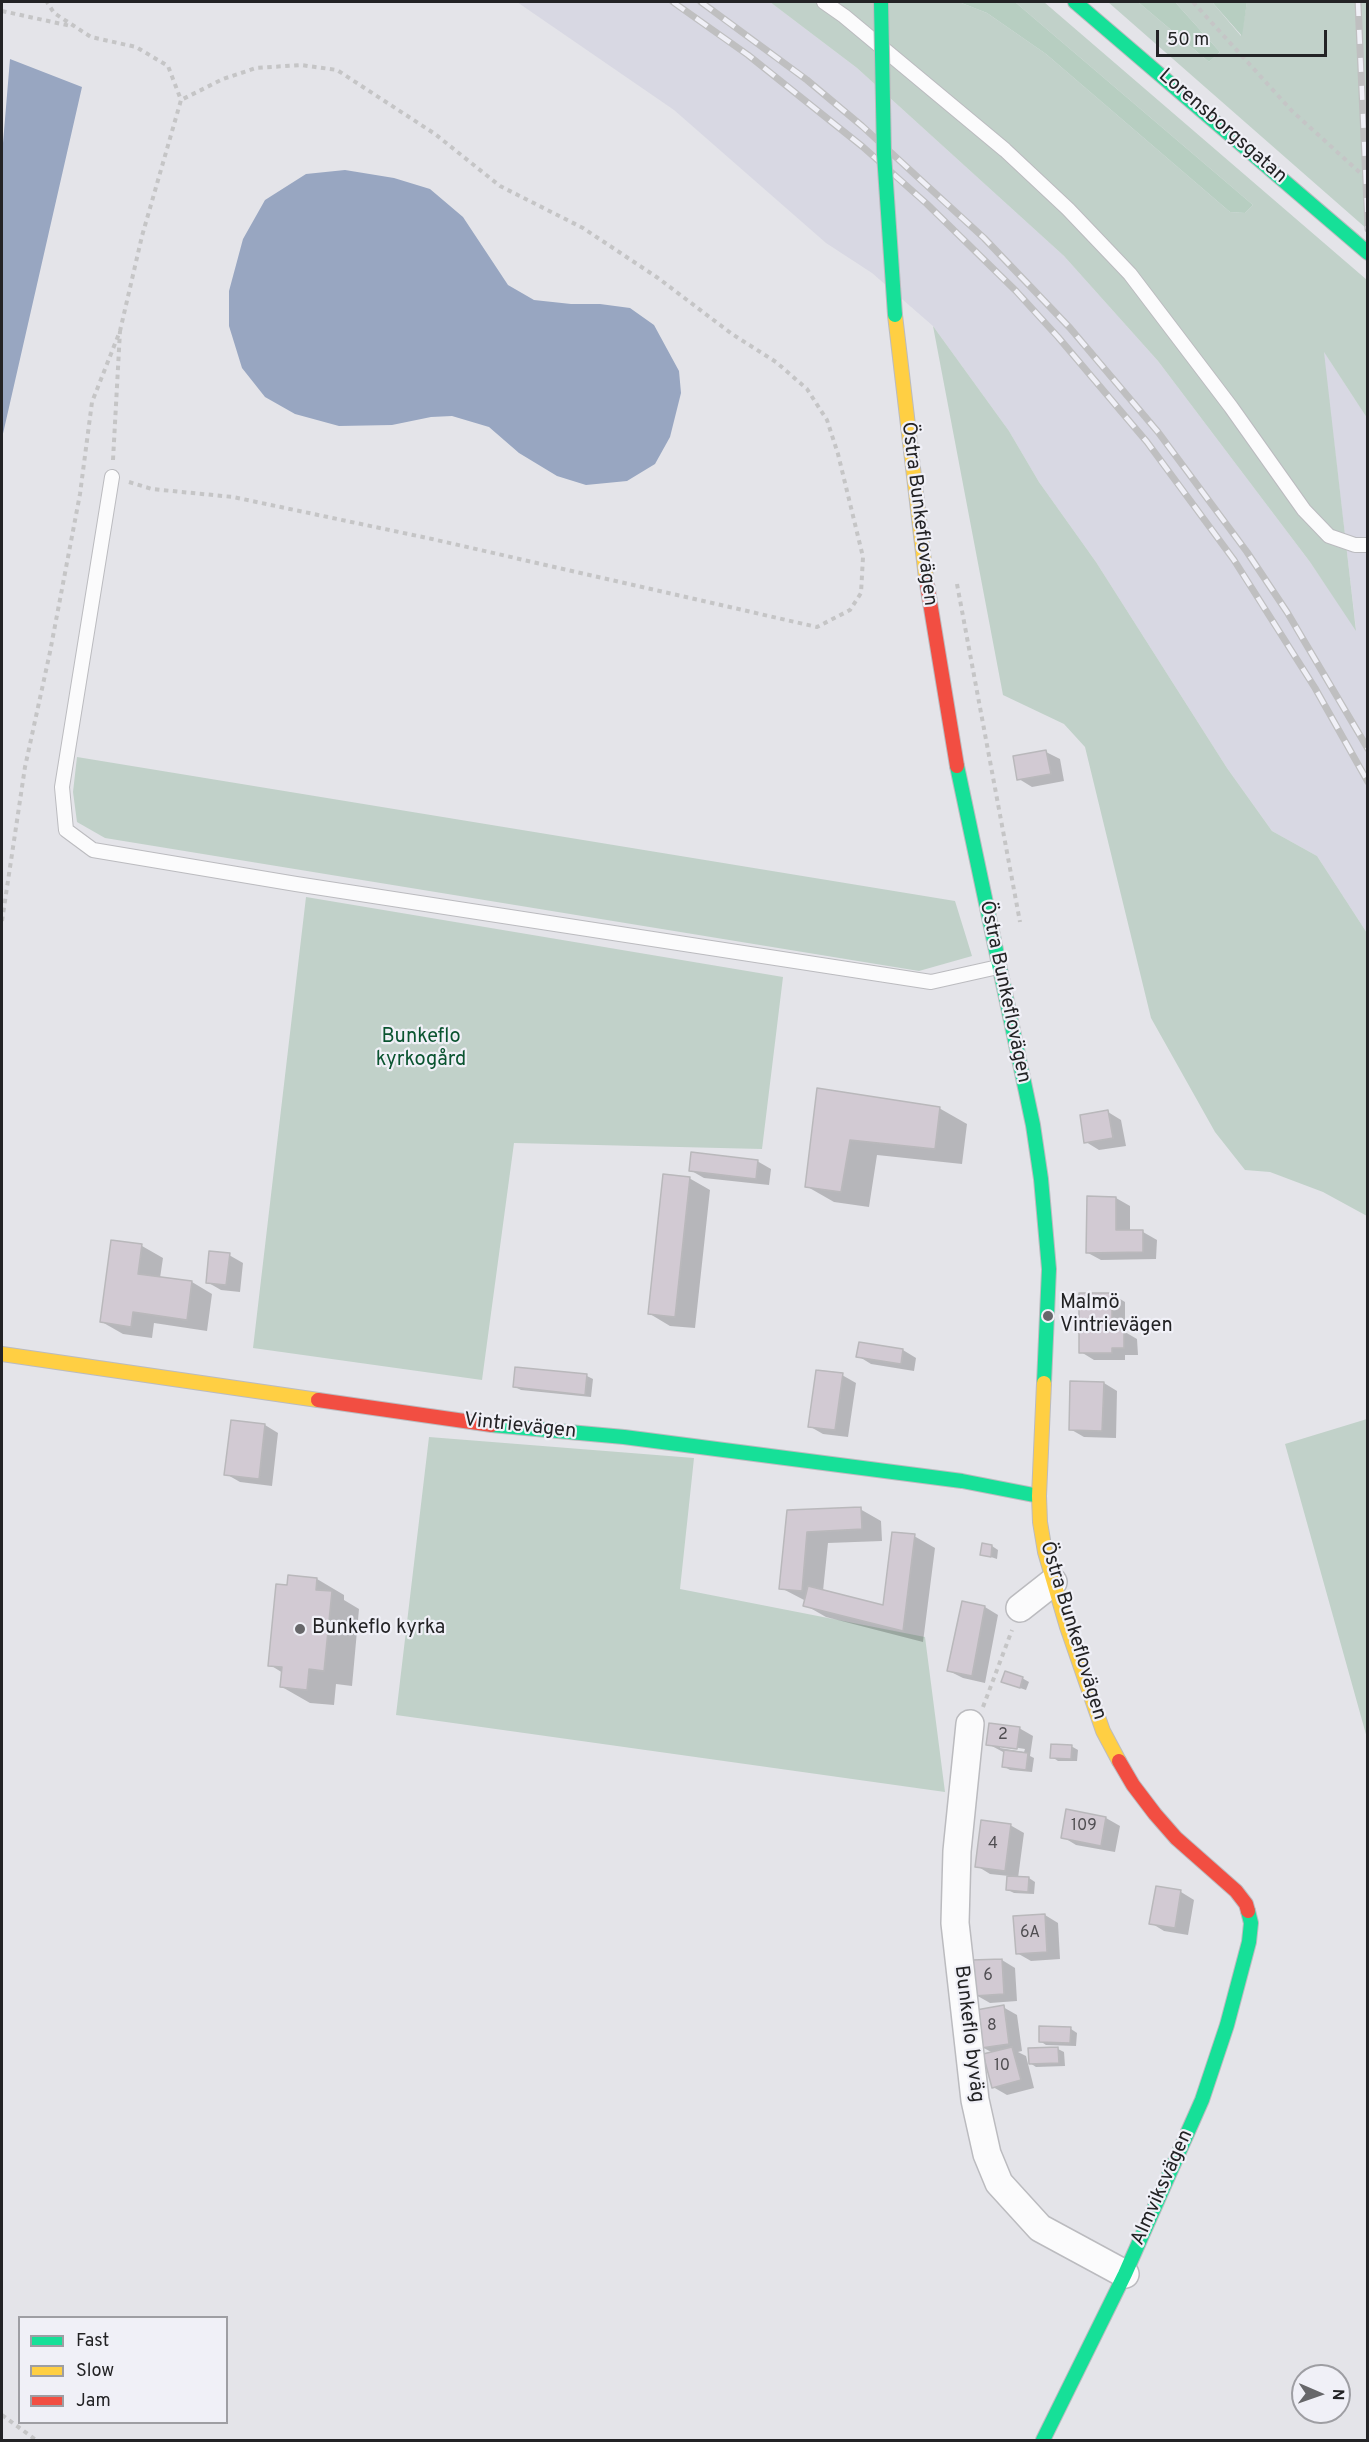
<!DOCTYPE html>
<html>
<head>
<meta charset="utf-8">
<style>
  body { margin:0 }
  #map { position:relative; width:1369px; height:2442px; overflow:hidden; background:#e4e4e9; font-family:Overpass,sans-serif }
  canvas { display:block }
  .frame { position:absolute; inset:0; border:3px solid #232325; pointer-events:none }
  .legend { position:absolute; left:18px; top:2316px; width:210px; height:108px; box-sizing:border-box; background:#f0f0f7; border:2px solid #9e9ea3; margin:0; padding:8px 10px; list-style:none; font-size:18px; color:#232325 }
  .legend li { display:flex; align-items:center; gap:12px; height:30px }
  .legend b { width:30px; border:2px solid #9e9ea3 }
  .north { position:absolute; left:1291px; top:2364px; width:60px; height:60px; box-sizing:border-box; background:#f0f0f7; border:2px solid #9e9ea3; border-radius:50%; rotate:92deg; font-size:16px; font-weight:700; line-height:24px; text-align:center; color:#232325 }
  .north::after { content:''; display:block; margin:auto; width:21px; height:27px; background:#67676a; clip-path:polygon(50% 0,100% 100%,50% 72%,0 100%) }
  .scale { position:absolute; left:1156px; top:30px; width:171px; height:27px; box-sizing:border-box; border:3px solid #232325; border-top:0; padding-left:8px; font-size:18px; line-height:21px; white-space:nowrap; color:#232325; -webkit-text-stroke:4px #f0f0f7; paint-order:stroke }
</style>
</head>
<body>
<div id="map">
<canvas width="1369" height="2442"></canvas>
<div class="frame"></div>
<ul class="legend">
<li><b style="height:8px;background:#16e098"></b>Fast</li>
<li><b style="height:8px;background:#ffcf43"></b>Slow</li>
<li><b style="height:8px;background:#f24e42"></b>Jam</li>
</ul>
<div class="north">N</div>
<div class="scale">50 m</div>
</div>
<script>
const context = document.querySelector('canvas').getContext('2d');
context.lineJoin = 'round';
function fill(path, color) { context.fillStyle = color; context.fill(path, 'evenodd'); }
const toPath = rows => new Path2D(rows.map(r => 'M' + r).join(''));
function trace(path, color, width, dash) { context.strokeStyle = color; context.lineWidth = width; context.lineCap = dash ? 'butt' : 'round'; context.setLineDash(dash || []); context.stroke(path); }
function label(font, color, halo, rows, align = 'center') {
  context.font = font + ' Overpass,sans-serif'; context.lineWidth = 4.5; context.setLineDash([]); context.textBaseline = 'middle'; context.strokeStyle = halo; context.fillStyle = color; for (const [text, x, y, turn = 0] of rows) {
    context.save(); context.translate(x, y); context.rotate((+turn || 0) * Math.PI / 180); context.textAlign = isNaN(turn) ? turn : align; if (halo) context.strokeText(text, 0, 0); context.fillText(text, 0, 0); context.restore();
  }
}
const built = toPath([
  [517,2,770,2,857,68,1064,256,1158,361,1310,562,1356,629,1323,350,1367,418,1367,933,1317,856,1272,831,1227,768,1096,562,1039,482,1009,431,933,326,872,273,826,243,674,110]
]);
const green = toPath([
  [770,2,959,2,987,13,1046,54,1230,212,1245,213,1253,205,1015,2,1044,2,1367,280,1367,418,1324,352,1356,631,1310,562,1158,361,1064,256,857,68],
  [1108,2,1138,2,1209,62,1220,52,1175,2,1212,2,1241,36,1247,2,1367,2,1367,229],
  [933,326,1009,431,1039,482,1096,562,1227,768,1272,831,1317,856,1367,933,1367,1216,1323,1192,1270,1172,1245,1170,1215,1132,1151,1018,1085,747,1064,724,1003,695],
  [77,757,955,901,972,956,919,971,105,838,77,822,73,792],
  [306,897,783,977,762,1149,514,1143,482,1380,253,1348],
  [1367,1419,1368,1419,1367,1738,1285,1444],
  [429,1437,694,1458,680,1589,925,1637,945,1792,396,1715]
]);
const forest = toPath([
  [959,2,1015,2,1253,205,1245,213,1230,212,1046,54,987,13],
  [1138,2,1175,2,1220,52,1209,62],
  [1212,2,1247,2,1242,36]
]);
const water = toPath([
  [10,59,82,87,2,438,2,155],
  [345,170,394,178,430,189,463,217,508,285,534,300,571,304,600,304,630,308,654,325,679,371,681,393,670,437,655,464,627,481,586,485,557,476,519,453,489,427,452,416,431,417,392,425,339,426,295,414,265,397,242,368,229,326,229,291,243,239,265,200,306,174]
]);
const shadow = toPath([
  [1046,752,1060,759,1064,781,1032,787,1019,779],
  [819,1090,939,1108,967,1124,962,1164,877,1155,869,1207,834,1202,806,1186],
  [1108,1112,1121,1120,1126,1146,1099,1150,1086,1142],
  [757,1161,771,1169,769,1185,704,1178,690,1170],
  [689,1178,710,1190,695,1328,670,1326,650,1314],
  [1116,1198,1130,1206,1130,1232,1143,1232,1157,1240,1156,1259,1101,1260,1088,1253],
  [113,1242,142,1246,163,1258,160,1278,192,1282,212,1294,207,1331,154,1323,152,1338,123,1334,102,1322],
  [229,1255,243,1263,240,1292,221,1290,207,1282],
  [1112,1294,1125,1302,1125,1332,1137,1339,1138,1355,1125,1355,1125,1360,1094,1360,1081,1352],
  [903,1350,916,1358,914,1371,871,1364,858,1356],
  [842,1375,856,1383,848,1437,823,1434,809,1426],
  [587,1376,593,1379,591,1397,521,1390,515,1387],
  [1104,1383,1117,1391,1116,1438,1084,1437,1070,1429],
  [232,1421,265,1425,278,1433,272,1486,240,1482,226,1474],
  [860,1509,881,1521,882,1541,828,1543,823,1591,885,1607,914,1536,935,1548,923,1642,826,1617,805,1605,806,1601,781,1588,788,1512],
  [992,1546,998,1550,997,1559,982,1554],
  [317,1579,344,1595,344,1600,359,1609,352,1686,336,1684,334,1705,310,1703,282,1687,283,1673,270,1665,288,1587],
  [963,1603,985,1607,998,1615,985,1683,963,1678,949,1671],
  [1022,1678,1029,1682,1026,1690,1003,1682],
  [1019,1728,1033,1736,1030,1756,1034,1758,1032,1772,1010,1770,1003,1766,1005,1753,988,1744],
  [1000,1745,1025,1749,1024,1752,1000,1748],
  [1071,1746,1078,1750,1077,1761,1058,1761,1052,1757],
  [1068,1811,1106,1818,1120,1826,1115,1852,1076,1845,1063,1837],
  [1010,1825,1024,1833,1018,1878,1029,1878,1035,1882,1034,1894,1014,1893,1008,1890,1009,1876,990,1874,977,1866],
  [1157,1887,1181,1892,1194,1900,1188,1935,1164,1931,1151,1923],
  [1045,1915,1058,1923,1060,1959,1031,1961,1017,1953],
  [1002,1960,1015,1968,1017,2001,990,2003,976,1995],
  [1003,2007,1017,2015,1022,2051,1018,2052,1026,2056,1034,2088,1007,2095,993,2087,993,2053,982,2047],
  [1071,2029,1077,2033,1076,2046,1046,2045,1040,2041],
  [1058,2049,1064,2052,1065,2066,1036,2067,1030,2063]
]);
const building = toPath([
  [1046,750,1051,774,1017,780,1013,756,1046,750],
  [817,1088,940,1107,935,1149,850,1140,841,1192,805,1187,817,1088],
  [1108,1110,1113,1138,1084,1143,1080,1115,1108,1110],
  [691,1152,758,1160,756,1179,689,1171,691,1152],
  [663,1174,690,1177,675,1317,648,1314,663,1174],
  [1087,1196,1116,1197,1116,1230,1143,1230,1143,1252,1086,1253,1087,1196],
  [111,1240,142,1244,138,1274,192,1281,187,1320,133,1312,131,1327,100,1322,111,1240],
  [209,1251,230,1253,226,1285,206,1283,209,1251],
  [1079,1293,1112,1293,1112,1330,1124,1330,1124,1348,1112,1348,1112,1353,1079,1353,1079,1293],
  [859,1342,903,1349,901,1364,856,1357,859,1342],
  [515,1367,587,1374,585,1395,513,1387,515,1367],
  [816,1370,843,1373,835,1430,808,1427,816,1370],
  [1070,1381,1104,1382,1102,1431,1069,1430,1070,1381],
  [231,1420,265,1424,259,1479,224,1475,231,1420],
  [861,1507,862,1529,807,1532,802,1591,779,1589,787,1510,861,1507],
  [892,1532,915,1534,903,1631,803,1606,808,1586,883,1605,892,1532],
  [982,1543,992,1545,991,1557,980,1555,982,1543],
  [288,1575,317,1578,316,1590,332,1591,324,1671,309,1669,307,1690,280,1687,282,1667,268,1666,276,1584,287,1585,288,1575],
  [962,1601,985,1606,972,1676,947,1671,962,1601],
  [1005,1671,1023,1677,1020,1688,1001,1682,1005,1671],
  [989,1723,1020,1727,1017,1749,986,1745,989,1723],
  [1051,1744,1072,1745,1071,1759,1050,1758,1051,1744],
  [1004,1750,1028,1753,1026,1770,1002,1767,1004,1750],
  [1066,1809,1106,1817,1101,1846,1061,1838,1066,1809],
  [981,1820,1011,1824,1005,1871,975,1867,981,1820],
  [1007,1876,1029,1877,1028,1892,1006,1890,1007,1876],
  [1156,1886,1181,1890,1175,1928,1149,1924,1156,1886],
  [1045,1914,1047,1952,1016,1954,1013,1916,1045,1914],
  [1002,1959,1004,1994,974,1996,972,1960,1002,1959],
  [1004,2005,1009,2044,981,2048,976,2010,1004,2005],
  [1039,2026,1071,2027,1070,2043,1039,2042,1039,2026],
  [1012,2047,1021,2080,992,2088,983,2054,1012,2047],
  [1058,2047,1059,2063,1029,2064,1028,2048,1058,2047]
]);
const path = toPath([
  [1193,2,1292,111,1368,180],
  [2,11,71,26],
  [113,460,120,331],
  [129,482,152,489,233,497,432,539,817,627,850,610,861,593,863,557,838,454,827,420,807,389,776,362,732,334,658,278,583,228,500,186,435,134,337,70,301,65,256,68,223,79,181,100],
  [957,584,1020,922],
  [2,921,25,767,50,652,80,494,92,402,120,331,142,236,181,100,168,66,136,47,91,37,54,13,47,2],
  [983,1707,1012,1630],
  [2,2415,36,2440]
]);
const lane = toPath([
  [824,2,844,16,1005,150,1068,209,1130,274,1231,407,1304,510,1329,536,1355,545,1368,545],
  [112,477,62,787,66,830,93,850,296,884,931,982,998,967]
]);
const street = toPath([
  [1020,1608,1053,1582],
  [970,1724,957,1851,955,1923,975,2100,987,2154,999,2183,1040,2228,1125,2274]
]);
const fast = toPath([
  [1075,2,1368,253],
  [957,766,1033,1125,1041,1179,1049,1269,1044,1383],
  [492,1425,624,1437,962,1481,1039,1496],
  [1043,2440,1125,2274,1202,2100,1227,2025,1249,1942,1251,1923,1248,1911]
]);
const slow = toPath([
  [895,315,926,578],
  [2,1354,318,1400],
  [1044,1383,1039,1496,1040,1522,1045,1552,1067,1627,1103,1731,1119,1761]
]);
const jam = toPath([
  [926,578,957,766],
  [318,1400,492,1425],
  [1119,1761,1133,1785,1155,1814,1176,1838,1236,1891,1246,1904,1248,1911]
]);
const rail = toPath([
  [673,2,748,55,863,147,927,204,1016,291,1058,337,1147,442,1234,560,1315,688,1368,782],
  [701,2,807,80,862,126,984,238,1070,328,1158,432,1247,552,1287,612,1368,749],
  [1358,2,1368,229]
]);
const fastBridge = toPath([
  [881,2,884,154,895,315]
]);
const markers = [
  [1048,1316,6,"#67676a"],
  [300,1629,6,"#67676a"]
];
const numberNames = [
  ["2",1003,1736],
  ["109",1084,1827],
  ["4",993,1845],
  ["6A",1030,1934],
  ["6",988,1977],
  ["8",992,2027],
  ["10",1002,2067]
];
const streetNames = [
  ["Lorensborgsgatan",1222,127,41],
  ["Östra Bunkeflovägen",918,514,83],
  ["Östra Bunkeflovägen",1004,992,78],
  ["Vintrievägen",520,1427,6],
  ["Östra Bunkeflovägen",1072,1631,73],
  ["Bunkeflo byväg",968,2034,83],
  ["Almviksvägen",1163,2188,-66]
];
const parkNames = [
  ["Bunkeflo",421,1038],
  ["kyrkogård",421,1061]
];
const poiNames = [
  ["Malmö",1060,1304],
  ["Vintrievägen",1060,1327],
  ["Bunkeflo kyrka",312,1629]
];
fill(built, '#d8d8e3');
fill(green, '#c1d1c9');
fill(forest, '#b7cec1');
fill(water, '#98a6c1');
fill(shadow, '#0003');
fill(building, '#d2cad3');
trace(building, '#b9b8bb', 1.5);
trace(lane, '#bbbbbf', 16);
trace(street, '#bbbbbf', 30);
trace(fast, '#bbbbbf', 16);
trace(slow, '#bbbbbf', 16);
trace(jam, '#bbbbbf', 16);
trace(path, '#c5c5c6', 4, [4.5, 4.5]);
trace(lane, '#fbfbfc', 14);
trace(street, '#fbfbfc', 27);
trace(fast, '#16e098', 14);
trace(slow, '#ffcf43', 14);
trace(jam, '#f24e42', 14);
trace(rail, '#bfbfc0', 7);
trace(rail, '#f0f0f7', 4.5, [14]);
trace(fastBridge, '#bbbbbf', 16, []);
trace(fastBridge, '#16e098', 14);
for (const [x, y, r, color] of markers) { const dot = new Path2D(); dot.arc(x, y, r, 0, 2 * Math.PI); context.fillStyle = color; context.fill(dot); trace(dot, '#f0f0f7', 2); }
label('16px', '#504e52', null, numberNames);
label('20px', '#232325', '#f0f0f7', streetNames);
label('20px', '#0a5430', '#f0f0f7', parkNames);
label('20px', '#232325', '#f0f0f7', poiNames, 'left');
</script>
</body>
</html>
